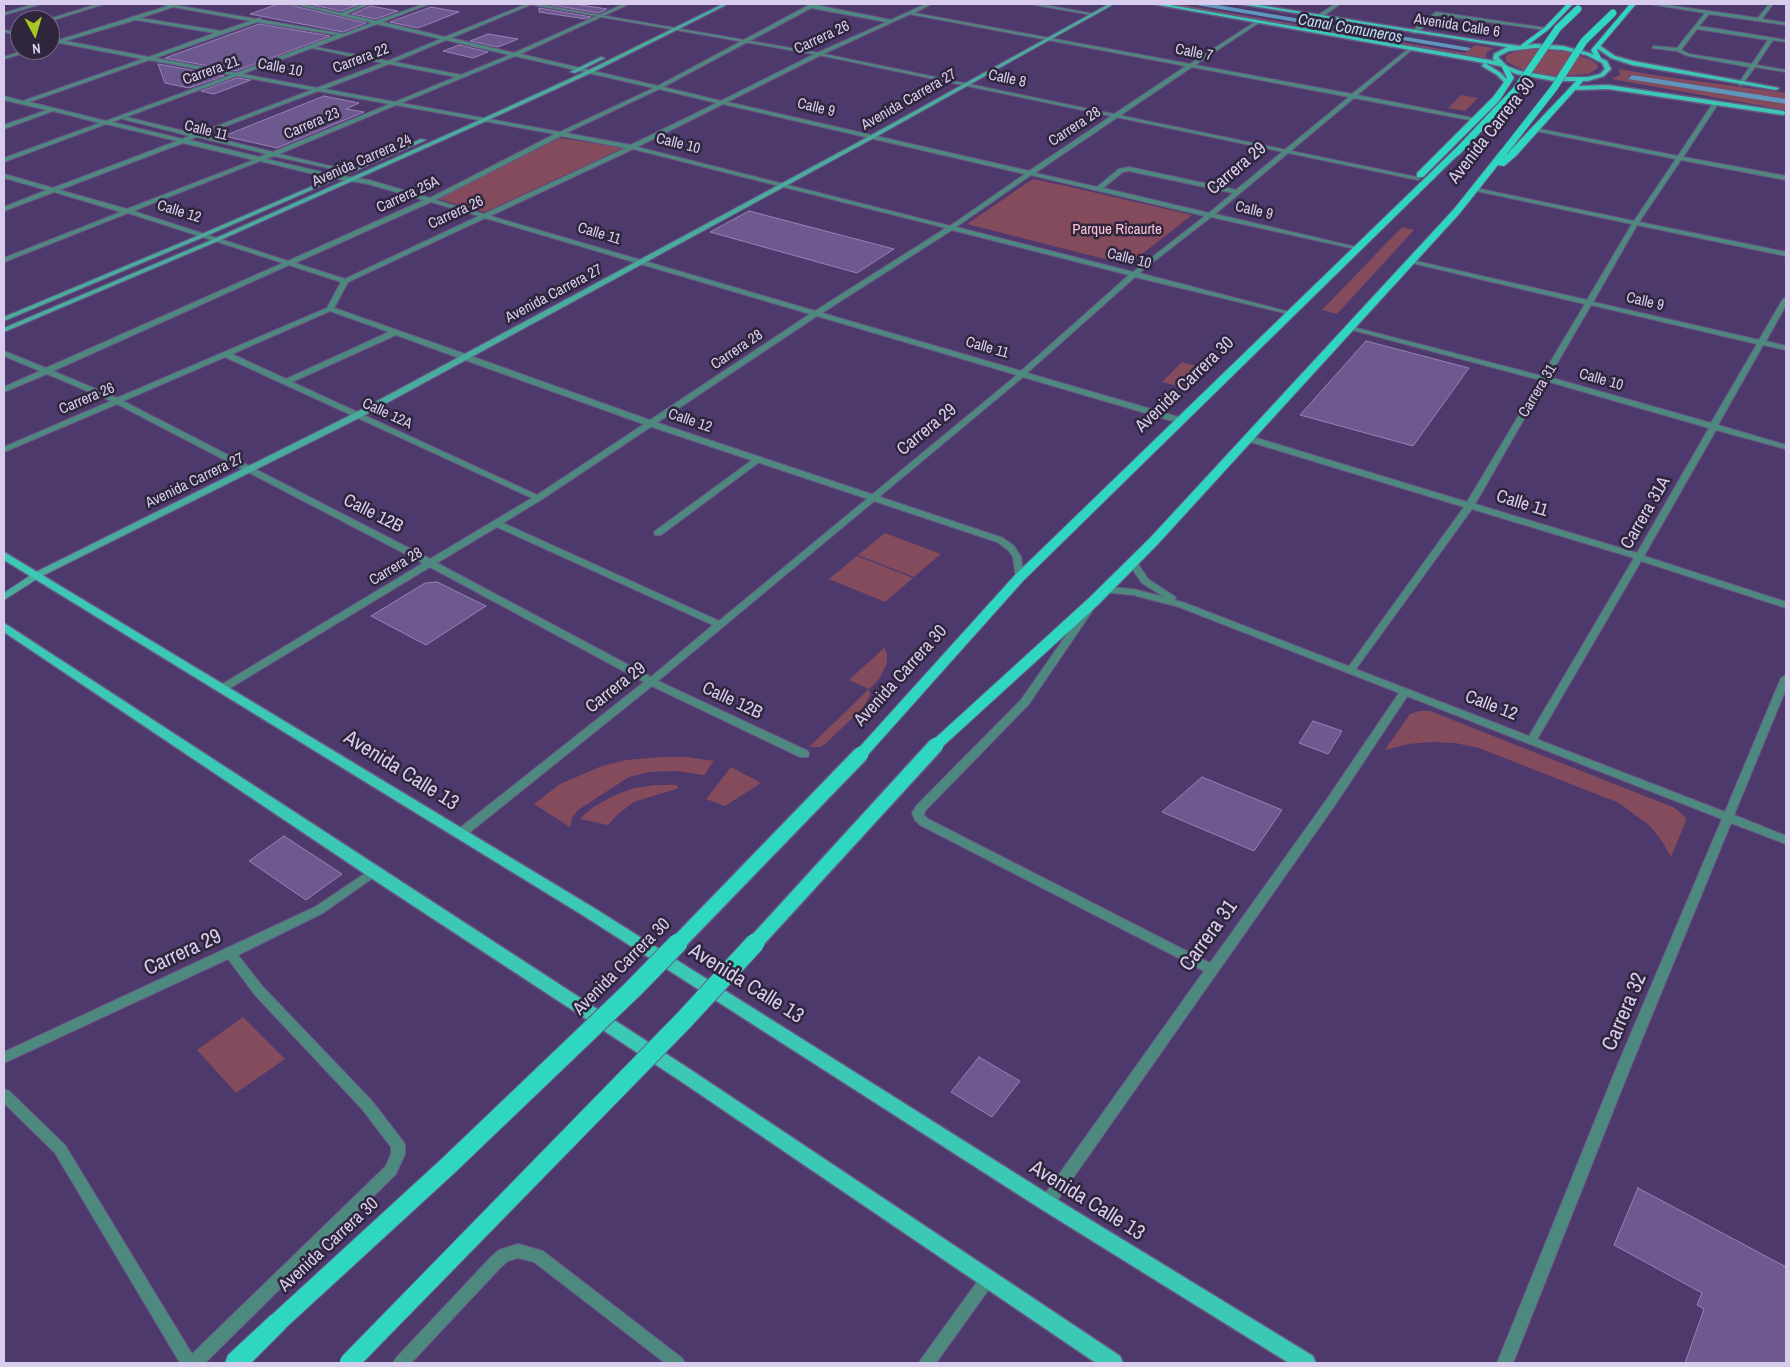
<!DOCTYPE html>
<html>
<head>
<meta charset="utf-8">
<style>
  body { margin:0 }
  #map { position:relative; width:1790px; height:1367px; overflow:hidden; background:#4e396c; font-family:"Archivo Narrow",sans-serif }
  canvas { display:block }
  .frame { position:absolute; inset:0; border:5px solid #d8cdec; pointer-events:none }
  .north { position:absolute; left:10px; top:10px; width:50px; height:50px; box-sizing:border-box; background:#2f263e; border:1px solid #736984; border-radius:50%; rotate:174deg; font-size:14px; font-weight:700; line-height:20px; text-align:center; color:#d8cdec }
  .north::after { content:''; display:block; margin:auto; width:18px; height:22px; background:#a6c820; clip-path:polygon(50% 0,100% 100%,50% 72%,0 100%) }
</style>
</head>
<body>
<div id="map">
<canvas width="1790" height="1367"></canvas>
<div class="frame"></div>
<div class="north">N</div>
</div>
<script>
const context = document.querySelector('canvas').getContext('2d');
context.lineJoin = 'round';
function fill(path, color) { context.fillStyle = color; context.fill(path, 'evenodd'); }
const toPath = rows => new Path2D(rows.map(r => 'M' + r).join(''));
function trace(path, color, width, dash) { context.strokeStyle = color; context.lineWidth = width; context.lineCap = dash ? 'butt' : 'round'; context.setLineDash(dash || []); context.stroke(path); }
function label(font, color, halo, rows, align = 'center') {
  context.font = font + ' "Archivo Narrow",sans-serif'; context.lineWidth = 5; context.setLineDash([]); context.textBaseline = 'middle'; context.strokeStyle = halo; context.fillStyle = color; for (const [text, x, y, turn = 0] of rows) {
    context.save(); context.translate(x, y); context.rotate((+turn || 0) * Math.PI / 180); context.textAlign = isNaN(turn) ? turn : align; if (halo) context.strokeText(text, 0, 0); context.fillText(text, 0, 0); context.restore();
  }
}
const green = toPath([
  [1166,4,1177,4,1465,53,1475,45,1494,48,1486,53,1486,58],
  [1527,49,1570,52,1591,60,1597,64,1598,68,1589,74,1552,76,1525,71,1507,62,1505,58,1508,54],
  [1619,69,1666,77,1786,93,1786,99,1632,75,1628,78,1786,104,1786,110,1611,79,1620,75],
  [1461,95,1478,98,1465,111,1448,108],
  [560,138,623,148,485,212,438,199],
  [1033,179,1066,186,1192,215,1128,265,967,224],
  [1402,227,1414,230,1337,314,1322,310],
  [1182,362,1206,369,1186,388,1162,382],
  [885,533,941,554,914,577,858,555],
  [857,556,913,578,885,602,829,579],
  [884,648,887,653,887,663,879,679,869,689,870,695,863,708,825,744,820,747,809,747,869,689,849,680],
  [1419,711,1430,711,1675,808,1685,817,1686,821,1671,857,1662,841,1650,826,1619,803,1479,748,1455,743,1432,742,1409,744,1385,750,1410,714],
  [663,757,687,757,714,761,704,775,676,771,649,772,629,777,578,810,572,818,570,827,534,804,560,784,602,766,626,760],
  [731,767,761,783,725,806,706,799],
  [656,785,676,785,679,788,634,802,618,814,608,825,580,819,592,808,613,796,634,788],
  [243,1017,285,1059,236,1093,197,1050]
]);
const water = toPath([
  [1190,4,1212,4,1471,48,1467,51],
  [1632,75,1786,99,1786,104,1628,79]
]);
const building = toPath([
  [278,4,292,4,294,6,366,23,343,32,250,14,278,4],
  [308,4,355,5,360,4,341,11,308,4],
  [546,4,574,4,607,9,599,13,546,4],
  [371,6,398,11,376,19,352,14,371,6],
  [431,7,459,12,418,28,390,22,431,7],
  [539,8,591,17,586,19,539,12,539,8],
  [259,24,330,36,236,71,165,58,259,24],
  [488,34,518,39,498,47,470,41,488,34],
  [459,45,488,52,473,58,443,51,459,45],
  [158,64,224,76,189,88,165,83,158,64],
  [237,78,251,80,214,94,201,91,237,78],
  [324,96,359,103,346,109,364,112,277,148,224,136,324,96],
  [749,211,894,249,857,273,710,232,749,211],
  [1366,341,1469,368,1413,446,1300,415,1366,341],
  [437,582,486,606,426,645,371,616,425,583,437,582],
  [1313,721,1342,731,1328,754,1299,743,1313,721],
  [1202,777,1282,810,1254,851,1162,812,1202,777],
  [284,836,342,874,306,900,249,861,284,836],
  [979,1057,1020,1081,992,1117,951,1092,979,1057],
  [1638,1188,1786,1267,1786,1363,1685,1363,1704,1309,1697,1305,1702,1293,1614,1245,1638,1188]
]);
const minor = toPath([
  [98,4,104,4,50,21,46,20,98,4],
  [160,4,168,4,256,19,260,18,262,20,343,34,372,23,294,4,301,4,341,13,365,4,370,4,346,14,376,21,424,4,429,4,382,22,445,37,527,4,532,4,451,38,514,53,624,4,629,4,520,54,658,86,811,4,891,20,926,4,931,4,914,13,1190,64,1258,20,1260,22,1195,65,1352,94,1412,46,1414,48,1357,95,1478,119,1475,121,1354,98,1215,214,1360,248,1360,250,1211,217,1139,273,1293,313,1293,315,1135,277,1027,373,1182,418,1182,422,1176,422,1023,377,658,681,808,751,809,754,808,757,800,757,652,686,464,837,460,838,456,837,454,834,456,831,644,682,430,567,227,690,219,690,218,688,219,686,423,563,117,404,4,452,4,447,111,401,47,374,4,392,4,387,40,371,4,356,4,351,46,368,283,263,128,213,4,262,4,258,121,212,54,192,4,211,4,207,47,190,4,178,4,174,53,188,177,141,106,124,4,162,4,158,100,123,53,111,4,129,4,125,47,110,4,100,4,96,23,101,143,59,50,41,50,39,59,40,168,6,160,4],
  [173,7,251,21,221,31,140,18,173,7],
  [811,8,887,22,817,53,721,101,663,87,811,8],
  [910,14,1186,66,1029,171,727,102,821,55,910,14],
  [135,20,137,20,215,33,149,57,65,41,135,20],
  [257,22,337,35,236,73,155,58,257,22],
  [377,24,441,39,388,61,315,47,377,24],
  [446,40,510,55,461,75,394,62,446,40],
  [312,48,383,63,317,88,242,74,312,48],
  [515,56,654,88,560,132,401,103,515,56],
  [149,60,231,75,106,121,29,102,149,60],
  [389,64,456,77,395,102,324,89,389,64],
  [1192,67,1349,97,1236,190,1129,167,1119,169,1097,187,1035,173,1192,67],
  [237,76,312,90,196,134,126,117,123,119,190,136,182,139,112,122,237,76],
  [659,89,717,103,631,145,566,133,659,89],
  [318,91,390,104,273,152,202,135,318,91],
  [723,104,1025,174,950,226,637,147,723,104],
  [396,105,555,134,430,198,369,180,330,174,266,159,274,156,351,173,351,171,279,154,396,105],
  [561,136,626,148,484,214,435,200,561,136],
  [197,137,267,154,259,157,189,140,197,137],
  [183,143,254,160,127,209,59,190,183,143],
  [633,149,946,228,815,311,490,216,633,149],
  [260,161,330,178,368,184,424,200,288,261,133,211,260,161],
  [1129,171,1233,193,1209,213,1103,188,1123,172,1129,171],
  [1031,175,1205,216,1133,272,956,227,1031,175],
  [431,202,479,216,345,279,295,263,431,202],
  [485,218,810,314,537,495,292,382,396,335,462,359,468,359,468,355,334,308,348,282,485,218],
  [952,230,1129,275,1021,371,822,313,952,230],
  [289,265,341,282,327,308,117,398,53,371,289,265],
  [330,311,389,332,286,379,232,354,330,311],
  [817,316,1017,375,719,621,503,523,541,500,817,316],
  [225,357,532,498,430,559,123,401,225,357],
  [497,527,713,625,651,677,437,563,497,527],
  [1030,4,1039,4,1094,14,1092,15,1030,4],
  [1335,4,1340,4,1322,17,1318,17,1318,15,1335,4],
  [1650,4,1659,4,1758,18,1769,4,1773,4,1762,19,1786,23,1786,25,1709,14,1699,26,1786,40,1786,42,1773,40,1756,65,1786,70,1786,72,1755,67,1741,86,1738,84,1750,67,1688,56,1677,51,1652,48,1654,46,1677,48,1705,13,1650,4],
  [1697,29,1768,40,1752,64,1689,54,1681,50,1697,29],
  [1436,12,1546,28,1548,29,1546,30,1439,15,1416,33,1412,33,1412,31,1436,12],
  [4,30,20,33,20,35,4,32,4,30],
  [26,50,33,50,4,59,4,57,26,50],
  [1715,102,1718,104,1683,157,1786,176,1786,180,1681,160,1639,222,1786,252,1786,256,1637,225,1593,302,1759,340,1783,299,1786,297,1786,305,1766,341,1786,346,1786,350,1763,345,1718,425,1786,445,1786,449,1716,430,1644,556,1786,602,1786,608,1641,561,1535,743,1527,743,1526,741,1634,558,1472,509,1353,673,1347,673,1345,671,1347,669,1464,507,1244,440,1243,438,1244,436,1250,436,1467,502,1540,380,1345,328,1349,326,1542,376,1585,304,1408,262,1411,260,1587,300,1632,224,1472,190,1475,188,1634,221,1676,159,1531,130,1534,128,1678,156,1713,103,1715,102],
  [1591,305,1757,344,1711,423,1549,377,1591,305],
  [1546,381,1709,428,1637,553,1475,504,1546,381],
  [755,458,758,458,762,460,661,535,655,535,654,533,655,531,755,458],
  [1088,607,1093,610,1029,704,925,811,924,815,928,819,1210,963,1327,799,1401,690,1405,689,1410,692,1335,805,1052,1208,1047,1209,1042,1208,1040,1203,1042,1198,1204,971,920,825,915,820,912,813,917,805,1021,700,1085,608,1088,607],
  [373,868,377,869,379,872,377,875,323,913,238,955,263,987,372,1101,403,1141,405,1145,405,1154,396,1174,205,1363,180,1363,55,1153,4,1103,4,1089,9,1091,65,1145,192,1354,386,1166,391,1154,391,1147,362,1109,255,995,228,959,4,1063,4,1052,315,907,373,868],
  [518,1244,543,1251,682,1358,685,1363,665,1363,534,1262,518,1258,508,1261,501,1267,411,1363,393,1363,396,1358,491,1257,499,1250,518,1244],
  [987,1273,992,1275,994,1280,992,1285,936,1363,919,1363,922,1358,982,1275,987,1273]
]);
const tertiary = toPath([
  [35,4,41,4,4,15,4,13,35,4],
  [528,4,536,4,819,53,1421,178,1418,180,819,55,528,4],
  [462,355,468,355,655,422,1003,538,1014,546,1021,557,1024,578,1019,581,1016,580,1013,557,1008,550,997,542,649,426,462,359,462,355],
  [1133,560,1136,561,1148,579,1174,596,1176,598,1174,600,1185,603,1725,812,1781,678,1786,675,1786,689,1734,815,1786,836,1786,844,1731,823,1629,1071,1513,1363,1497,1363,1615,1071,1722,819,1179,607,1133,595,1102,592,1100,590,1105,587,1133,589,1164,597,1142,583,1128,563,1133,560]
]);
const secondary = toPath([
  [723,4,728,4,593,72,486,121,218,241,4,332,4,328,214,239,482,119,589,70,723,4],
  [1109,4,1114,4,872,139,361,417,40,577,4,600,4,593,34,573,355,413,868,137,1109,4],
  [601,57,605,58,575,73,570,72,601,57],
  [421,139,426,140,206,236,4,321,4,317,202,234,421,139]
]);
const primary = toPath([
  [1153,4,1164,4,1495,61,1493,59,1494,54,1507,47,1240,4,1252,4,1484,41,1520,46,1535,44,1563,46,1590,53,1607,61,1611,69,1604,76,1588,81,1554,81,1516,74,1500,66,1485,63,1501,73,1510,83,1507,85,1497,75,1482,66,1484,63,1153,4],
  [1535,48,1563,50,1586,55,1602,63,1605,69,1600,74,1588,77,1554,77,1520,71,1507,66,1499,58,1499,56,1509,51,1535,48],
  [1595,45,1599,45,1615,56,1633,61,1779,88,1776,90,1632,65,1611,58,1595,47,1595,45],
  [1608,85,1783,111,1786,113,1783,115,1608,89,1577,90,1574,88,1577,86,1608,85],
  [4,552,594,908,1053,1197,1313,1356,1316,1363,1289,1363,1041,1209,584,916,4,560,4,552],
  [4,623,691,1070,1120,1356,1123,1363,1096,1363,679,1080,368,876,4,632,4,623]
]);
const trunk = toPath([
  [1567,4,1573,4,1548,30,1525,47,1521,47,1521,45,1544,28,1567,4],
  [1630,4,1636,4,1597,50,1601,58,1596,59,1591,50,1630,4],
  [1505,65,1507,66,1514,78,1499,101,1423,177,1417,177,1417,173,1493,97,1507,78,1502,67,1505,65],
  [1579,78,1585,79,1516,156,1504,166,1498,165,1460,213,1158,544,1099,604,941,748,931,748,929,745,931,742,1089,598,1150,538,1454,209,1501,150,1508,152,1503,158,1579,78],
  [1454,150,1461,152,1023,581,866,757,856,757,854,754,856,751,1015,575,1454,150],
  [278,1312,285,1315,288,1322,285,1329,251,1363,225,1363,228,1355,271,1315,278,1312]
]);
const trunkBridgeFar2 = toPath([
  [1457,152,1515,91,1558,28,1578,9],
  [1504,152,1554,88,1584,41,1613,13]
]);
const trunkBridgeFar1 = toPath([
  [677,944,861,754],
  [754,944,936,745]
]);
const trunkBridge = toPath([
  [278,1322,449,1165,632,990,678,943],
  [349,1363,684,1020,755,943]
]);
const farStreetnames = [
  ["Avenida Calle 6",1457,26,9],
  ["Carrera 26",822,38,-25],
  ["Calle 7",1194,53,11],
  ["Carrera 22",361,59,-21],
  ["Calle 10",280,68,11],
  ["Carrera 21",211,71,-20],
  ["Calle 8",1007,79,12],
  ["Avenida Carrera 27",909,100,-30],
  ["Calle 9",816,108,13],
  ["Carrera 23",312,124,-23],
  ["Carrera 28",1075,127,-33],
  ["Calle 11",206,131,14],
  ["Calle 10",678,144,14],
  ["Avenida Carrera 24",362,161,-24],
  ["Carrera 25A",408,195,-25],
  ["Calle 9",1254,211,13],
  ["Calle 12",179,212,17],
  ["Carrera 26",456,213,-25],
  ["Calle 11",599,234,17],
  ["Calle 10",1129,259,14],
  ["Avenida Carrera 27",554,294,-28],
  ["Calle 9",1645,302,13],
  ["Calle 11",987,348,16],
  ["Carrera 28",737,350,-34],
  ["Calle 10",1601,380,16],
  ["Carrera 31",1538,391,-59],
  ["Carrera 26",87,399,-23],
  ["Calle 12A",387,414,25],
  ["Calle 12",690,421,19],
  ["Avenida Carrera 27",195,481,-26],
  ["Carrera 28",396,567,-31]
];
const farParknames = [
  ["Parque Ricaurte",1117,230]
];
const farWaternames = [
  ["Canal Comuneros",1350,29,10]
];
const streetNames = [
  ["Avenida Carrera 30",1492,131,-52],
  ["Carrera 29",1237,169,-40],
  ["Avenida Carrera 30",1185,385,-44],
  ["Carrera 29",927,430,-39],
  ["Calle 11",1522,504,17],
  ["Carrera 31A",1646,513,-60],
  ["Calle 12B",373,514,27],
  ["Avenida Carrera 30",901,676,-48],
  ["Carrera 29",616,688,-38],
  ["Calle 12B",732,701,25],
  ["Calle 12",1491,706,21],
  ["Avenida Carrera 30",622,967,-45],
  ["Avenida Carrera 30",329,1245,-43]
];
const nearStreetnames = [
  ["Avenida Calle 13",401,771,32],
  ["Carrera 31",1209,936,-54],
  ["Carrera 29",183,953,-25],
  ["Avenida Calle 13",746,984,32],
  ["Carrera 32",1625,1012,-67],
  ["Avenida Calle 13",1087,1201,32]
];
fill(green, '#844b5c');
fill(water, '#5f96be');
fill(building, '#6e598f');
trace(building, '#9681b9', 1);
trace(minor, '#6a5786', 2);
trace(tertiary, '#6a5786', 2);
trace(secondary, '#6a5786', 2);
trace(primary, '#6a5786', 3);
trace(trunk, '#6a5786', 2);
fill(minor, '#4d897e');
fill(tertiary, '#4d897e');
fill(secondary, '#48ad9d');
fill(primary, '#3bc9b5');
fill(trunk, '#2fd6c0');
trace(trunkBridgeFar2, '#6a5786', 8, []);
trace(trunkBridgeFar1, '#6a5786', 18, []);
trace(trunkBridge, '#6a5786', 21, []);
trace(trunkBridgeFar2, '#2fd6c0', 7);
trace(trunkBridgeFar1, '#2fd6c0', 15);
trace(trunkBridge, '#2fd6c0', 19);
label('15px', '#d8cdec', '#2f263e', farStreetnames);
label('15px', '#fac1d0', '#2f263e', farParknames);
label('italic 16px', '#bfddf4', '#2f263e', farWaternames);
label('18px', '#d8cdec', '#2f263e', streetNames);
label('21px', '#d8cdec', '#2f263e', nearStreetnames);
</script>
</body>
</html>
